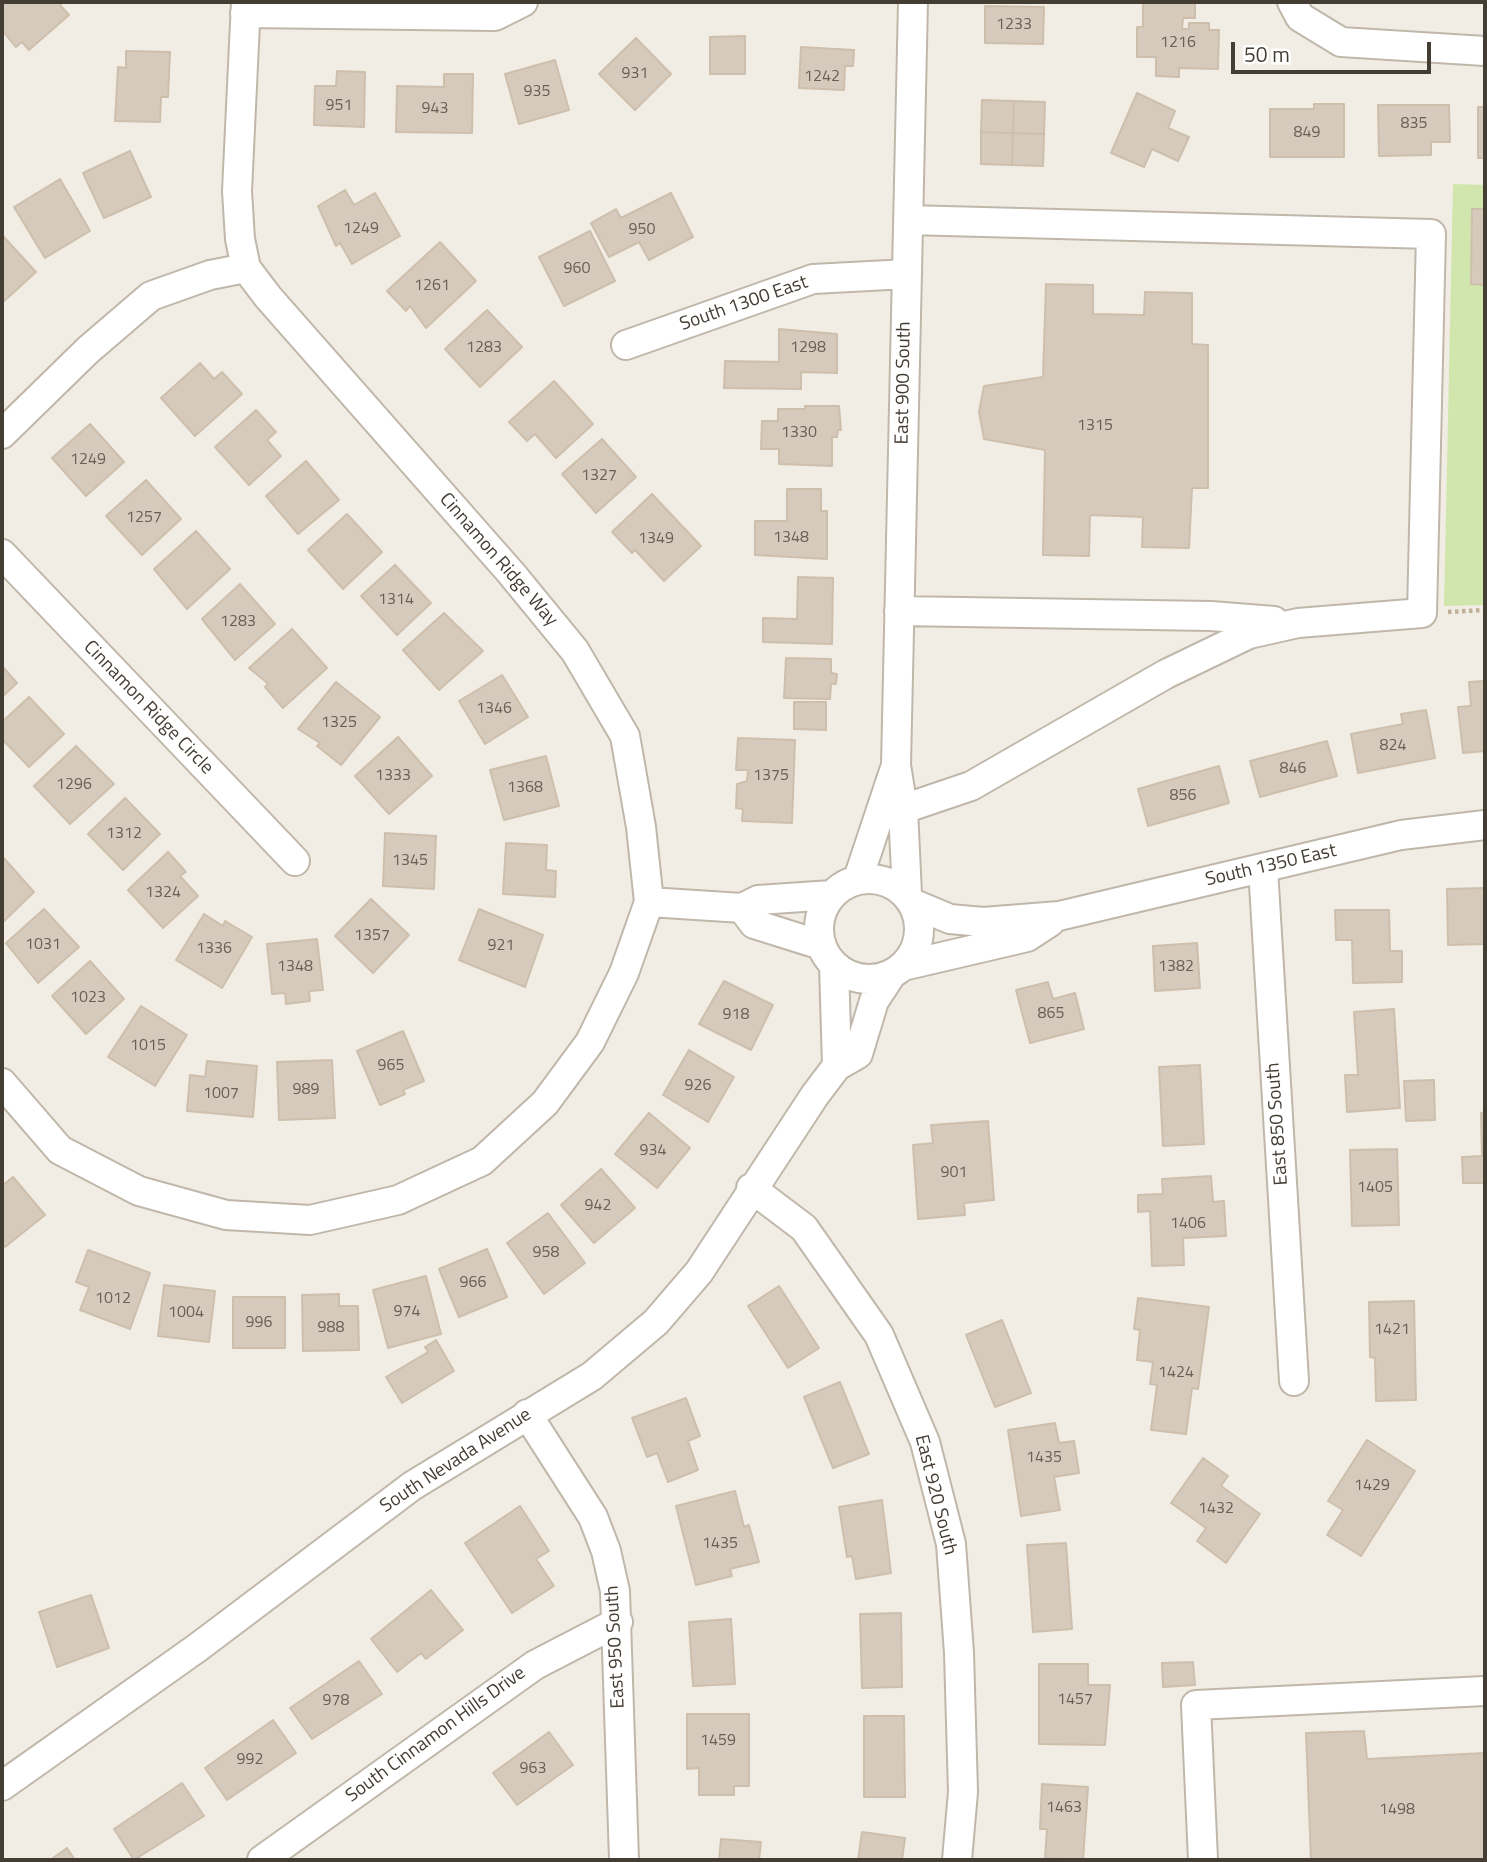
<!DOCTYPE html>
<html>
<head>
<meta charset="utf-8">
<style>
  body { margin:0 }
  #map { position:relative; width:1487px; height:1862px; overflow:hidden; background:#f2ede4; font-family:"Titillium Web",sans-serif }
  canvas { display:block }
  .frame { position:absolute; inset:0; border:4px solid #443d34; pointer-events:none }
  .scale { position:absolute; left:1231px; top:42px; width:200px; height:32px; box-sizing:border-box; border:4px solid #443d34; border-top:0; padding-left:9px; font-size:21px; line-height:24px; white-space:nowrap; color:#443d34; -webkit-text-stroke:5px #fff; paint-order:stroke }
</style>
</head>
<body>
<div id="map">
<canvas width="1487" height="1862"></canvas>
<div class="frame"></div>
<div class="scale">50 m</div>
</div>
<script>
const context = document.querySelector('canvas').getContext('2d');
context.lineJoin = 'round';
function fill(path, color) { context.fillStyle = color; context.fill(path, 'evenodd'); }
const toPath = rows => new Path2D(rows.map(r => 'M' + r).join(''));
function trace(path, color, width, dash) { context.strokeStyle = color; context.lineWidth = width; context.lineCap = dash ? 'butt' : 'round'; context.setLineDash(dash || []); context.stroke(path); }
function label(font, color, halo, rows, align = 'center') {
  context.font = font + ' "Titillium Web",sans-serif'; context.lineWidth = 6; context.setLineDash([]); context.textBaseline = 'middle'; context.strokeStyle = halo; context.fillStyle = color; for (const [text, x, y, turn = 0] of rows) {
    context.save(); context.translate(x, y); context.rotate((+turn || 0) * Math.PI / 180); context.textAlign = isNaN(turn) ? turn : align; if (halo) context.strokeText(text, 0, 0); context.fillText(text, 0, 0); context.restore();
  }
}
const green = toPath([
  [1453,184,1485,185,1485,605,1444,606]
]);
const building = toPath([
  [2,2,64,2,60,5,69,15,29,50,22,42,16,47,2,30,2,2],
  [1143,2,1195,2,1195,18,1183,18,1182,29,1189,29,1189,23,1209,23,1209,30,1219,30,1218,69,1179,68,1179,77,1156,76,1156,57,1137,57,1137,27,1143,27,1143,2],
  [985,6,1044,7,1043,44,985,43,985,6],
  [745,36,745,74,710,74,710,37,745,36],
  [636,38,671,74,635,110,599,74,636,38],
  [801,47,854,50,853,66,845,66,844,90,799,88,801,47],
  [126,51,170,52,168,97,161,97,160,122,115,121,118,67,126,68,126,51],
  [555,60,569,110,519,124,505,74,555,60],
  [337,71,365,72,364,127,314,125,315,86,336,86,337,71],
  [444,74,473,74,472,133,396,132,397,86,444,87,444,74],
  [1137,93,1175,111,1168,128,1189,137,1178,161,1152,149,1144,167,1111,153,1137,93],
  [982,100,1014,101,1013,133,981,132,982,100],
  [1014,101,1045,102,1044,134,1013,133,1014,101],
  [1314,104,1344,104,1344,157,1270,157,1270,109,1314,109,1314,104],
  [1378,105,1449,105,1450,142,1431,142,1431,155,1379,156,1378,105],
  [1478,107,1485,107,1485,158,1478,158,1478,107],
  [981,132,1013,133,1012,165,981,164,981,132],
  [1013,133,1044,134,1043,166,1012,165,1013,133],
  [130,151,151,197,104,218,83,173,130,151],
  [60,179,90,231,45,258,14,207,60,179],
  [345,190,354,205,375,193,400,236,352,264,340,243,336,246,318,206,345,190],
  [671,193,693,237,649,260,639,242,609,257,591,223,616,209,621,218,671,193],
  [1472,209,1485,209,1485,285,1471,284,1472,209],
  [590,231,615,281,564,306,539,257,590,231],
  [3,236,36,272,2,303,2,237,3,236],
  [440,242,476,281,426,328,410,306,406,311,387,291,440,242],
  [1046,284,1093,285,1093,314,1144,315,1145,292,1192,293,1192,344,1208,345,1208,488,1192,488,1189,548,1142,547,1143,517,1090,515,1089,556,1043,555,1045,450,984,439,979,412,984,386,1043,377,1046,284],
  [487,310,522,347,480,387,445,349,487,310],
  [779,329,837,334,837,373,801,372,801,389,724,388,725,361,779,362,779,329],
  [200,363,214,379,222,372,242,394,195,436,161,398,200,363],
  [554,381,593,424,556,458,535,434,527,441,509,422,554,381],
  [805,406,839,406,841,430,838,430,837,437,832,437,832,466,779,464,779,449,761,449,762,421,778,421,778,409,805,409,805,406],
  [256,410,276,432,267,440,281,456,249,485,215,447,256,410],
  [90,424,124,462,86,496,52,458,90,424],
  [602,439,636,477,596,513,562,474,602,439],
  [306,461,339,500,298,534,266,496,306,461],
  [146,480,181,519,142,555,106,516,146,480],
  [787,489,821,489,821,511,827,511,827,559,755,555,755,521,787,521,787,489],
  [652,494,701,546,664,581,635,550,632,553,612,532,652,494],
  [347,514,382,552,343,589,308,550,347,514],
  [196,531,230,569,187,609,154,569,196,531],
  [395,565,431,603,397,635,361,596,395,565],
  [798,577,833,578,832,644,763,642,763,618,797,619,798,577],
  [240,584,275,624,235,660,202,619,240,584],
  [444,613,483,651,439,690,403,650,444,613],
  [292,629,327,668,283,708,265,687,268,684,265,681,249,668,292,629],
  [786,658,831,659,831,673,837,674,836,684,831,684,830,699,784,698,786,658],
  [2,666,17,683,2,697,2,666],
  [502,675,528,717,485,744,459,701,502,675],
  [1485,681,1485,751,1463,753,1458,707,1471,706,1469,682,1485,681],
  [336,682,380,717,341,765,317,746,320,743,298,729,336,682],
  [29,697,64,734,29,767,2,739,2,722,29,697],
  [794,702,826,702,826,730,794,729,794,702],
  [1426,710,1435,758,1358,773,1351,734,1403,724,1401,714,1426,710],
  [398,737,432,776,389,814,355,776,398,737],
  [738,738,795,740,792,823,742,821,743,809,736,808,737,784,747,781,748,770,736,770,738,738],
  [1327,741,1337,776,1260,797,1250,761,1327,741],
  [76,746,114,784,70,824,34,786,76,746],
  [546,756,559,806,504,820,490,770,546,756],
  [1219,766,1229,803,1148,826,1138,789,1219,766],
  [125,798,160,834,123,870,88,834,125,798],
  [385,833,436,836,434,889,383,886,385,833],
  [506,843,547,845,546,870,556,871,555,897,503,894,506,843],
  [168,852,186,872,180,876,198,896,163,928,128,890,168,852],
  [2,856,34,892,2,923,2,856],
  [1485,888,1485,944,1448,945,1447,889,1485,888],
  [371,899,409,935,373,973,335,936,371,899],
  [44,909,79,947,38,983,6,943,44,909],
  [479,909,543,935,525,987,459,960,479,909],
  [1335,910,1389,910,1390,951,1402,951,1402,982,1353,983,1352,940,1336,940,1335,910],
  [204,914,223,926,225,921,252,937,222,988,176,960,204,914],
  [317,939,323,990,309,991,310,1001,286,1004,285,993,272,994,267,944,317,939],
  [1197,943,1200,988,1155,991,1153,946,1197,943],
  [90,961,124,999,86,1034,52,996,90,961],
  [724,981,773,1005,751,1050,699,1024,724,981],
  [1048,982,1053,999,1075,993,1084,1029,1030,1043,1016,990,1048,982],
  [141,1006,187,1035,155,1086,108,1057,141,1006],
  [1394,1009,1400,1108,1347,1112,1345,1075,1358,1075,1354,1012,1394,1009],
  [403,1031,424,1081,403,1090,405,1094,380,1105,357,1051,403,1031],
  [689,1050,734,1077,708,1122,663,1095,689,1050],
  [332,1060,335,1118,279,1120,277,1062,332,1060],
  [207,1061,257,1066,253,1117,187,1111,190,1075,205,1077,207,1061],
  [1200,1065,1204,1144,1163,1146,1159,1067,1200,1065],
  [1434,1080,1435,1120,1406,1121,1404,1081,1434,1080],
  [1485,1112,1485,1183,1463,1183,1462,1157,1482,1156,1481,1113,1485,1112],
  [649,1113,690,1148,657,1188,615,1154,649,1113],
  [988,1121,994,1200,964,1203,965,1215,918,1219,913,1145,933,1143,931,1125,988,1121],
  [1397,1149,1399,1225,1352,1226,1350,1150,1397,1149],
  [601,1169,635,1208,594,1243,561,1205,601,1169],
  [1211,1176,1213,1202,1224,1201,1226,1236,1183,1238,1184,1265,1152,1266,1150,1211,1138,1212,1138,1195,1163,1194,1162,1179,1211,1176],
  [13,1177,45,1215,5,1247,2,1243,2,1186,13,1177],
  [548,1213,585,1263,544,1294,507,1243,548,1213],
  [487,1249,507,1297,459,1317,439,1269,487,1249],
  [88,1250,150,1273,130,1329,80,1310,89,1287,76,1282,88,1250],
  [426,1276,441,1334,388,1348,373,1290,426,1276],
  [164,1285,215,1291,209,1342,158,1336,164,1285],
  [779,1286,819,1348,788,1368,748,1306,779,1286],
  [339,1294,339,1306,358,1306,359,1350,303,1351,302,1295,339,1294],
  [233,1297,285,1297,285,1348,233,1348,233,1297],
  [1138,1298,1209,1307,1198,1389,1192,1388,1186,1434,1151,1430,1157,1385,1150,1384,1153,1362,1137,1360,1140,1330,1134,1329,1138,1298],
  [1414,1301,1416,1400,1376,1401,1375,1358,1370,1357,1369,1302,1414,1301],
  [1002,1320,1031,1393,995,1407,966,1335,1002,1320],
  [436,1340,454,1371,402,1403,386,1377,428,1352,425,1347,436,1340],
  [840,1382,869,1454,833,1468,804,1397,840,1382],
  [686,1398,700,1436,688,1441,698,1470,668,1482,657,1453,647,1457,632,1418,686,1398],
  [1055,1423,1059,1443,1074,1441,1079,1473,1054,1477,1060,1510,1021,1516,1008,1430,1055,1423],
  [1367,1440,1415,1471,1361,1556,1327,1535,1343,1510,1328,1501,1367,1440],
  [1203,1458,1228,1476,1221,1486,1260,1514,1226,1563,1197,1541,1206,1528,1171,1503,1203,1458],
  [735,1491,744,1527,749,1525,759,1562,730,1569,732,1576,696,1585,676,1506,735,1491],
  [882,1500,891,1573,856,1579,852,1556,847,1557,839,1507,882,1500],
  [520,1506,549,1551,536,1559,554,1586,512,1613,465,1543,520,1506],
  [1066,1543,1072,1629,1033,1632,1027,1545,1066,1543],
  [431,1590,463,1630,426,1659,421,1653,397,1672,371,1639,431,1590],
  [91,1595,109,1648,57,1667,39,1612,91,1595],
  [901,1613,902,1687,862,1688,860,1614,901,1613],
  [731,1619,735,1684,693,1686,689,1622,731,1619],
  [359,1661,382,1694,312,1739,290,1708,359,1661],
  [1193,1662,1195,1685,1163,1687,1162,1663,1193,1662],
  [1039,1664,1088,1664,1088,1685,1110,1685,1105,1745,1039,1744,1039,1664],
  [687,1714,749,1714,749,1786,734,1786,734,1795,699,1795,699,1768,687,1769,687,1714],
  [864,1716,904,1716,905,1797,864,1797,864,1716],
  [273,1720,296,1753,227,1800,205,1768,273,1720],
  [1364,1731,1367,1759,1485,1753,1485,1860,1311,1860,1306,1733,1364,1731],
  [549,1732,573,1765,517,1805,493,1773,549,1732],
  [182,1783,204,1816,134,1860,114,1829,182,1783],
  [1042,1784,1088,1787,1083,1860,1045,1858,1047,1829,1040,1829,1042,1784],
  [862,1832,905,1838,902,1860,858,1860,862,1832],
  [721,1839,761,1842,759,1860,719,1860,721,1839],
  [67,1848,75,1860,50,1860,67,1848]
]);
const path = toPath([
  [1448,612,1485,610]
]);
const minor = toPath([
  [1292,2,1300,17,1341,42,1485,51],
  [245,13,495,16,523,2],
  [626,345,813,279,907,274],
  [2,434,88,350,151,296,210,275,246,268],
  [2,554,295,861],
  [899,611,1211,616,1274,621],
  [903,809,971,786,1166,674,1249,634,1298,623,1422,613,1431,234,908,220],
  [1263,868,1294,1381],
  '819 929a50 50 0 1 1 100 0a50 50 0 1 1-100 0Z',
  [858,879,894,771],
  [907,894,903,809,896,765,913,2],
  [649,902,742,908],
  [914,904,950,919,983,922,1059,916,1401,835,1485,825],
  [742,908,758,900,832,895],
  [742,908,754,924,821,945],
  [834,965,837,1066],
  [903,966,1027,937,1050,922],
  [2,1083,60,1150,139,1191,226,1215,310,1220,398,1200,482,1161,545,1103,590,1042,624,973,649,902,641,827,625,736,575,651,511,573,268,297,246,268,240,239,237,191,246,2],
  [751,1188,804,1228,879,1335,925,1442,951,1544,959,1653,963,1792,957,1860],
  [527,1414,593,1517,606,1551,615,1591,624,1860],
  [2,1786,197,1648,412,1486,592,1376,656,1322,699,1272,815,1095,837,1066,858,1054,874,1001,891,975],
  [262,1860,535,1665,618,1622],
  [1203,1860,1196,1705,1485,1691]
]);
const numberNames = [
  ["1233",1014,25],
  ["1216",1178,43],
  ["931",635,74],
  ["1242",822,77],
  ["935",537,92],
  ["951",339,106],
  ["943",435,109],
  ["835",1414,124],
  ["849",1307,133],
  ["1249",361,229],
  ["950",642,230],
  ["960",577,269],
  ["1261",432,286],
  ["1283",484,348],
  ["1298",808,348],
  ["1315",1095,426],
  ["1330",799,433],
  ["1249",88,460],
  ["1327",599,476],
  ["1257",144,518],
  ["1348",791,538],
  ["1349",656,539],
  ["1314",396,600],
  ["1283",238,622],
  ["1346",494,709],
  ["1325",339,723],
  ["824",1393,746],
  ["846",1293,769],
  ["1333",393,776],
  ["1375",771,776],
  ["1296",74,785],
  ["1368",525,788],
  ["856",1183,796],
  ["1312",124,834],
  ["1345",410,861],
  ["1324",163,893],
  ["1357",372,936],
  ["1031",43,945],
  ["921",501,946],
  ["1336",214,949],
  ["1348",295,967],
  ["1382",1176,967],
  ["1023",88,998],
  ["865",1051,1014],
  ["918",736,1015],
  ["1015",148,1046],
  ["965",391,1066],
  ["926",698,1086],
  ["989",306,1090],
  ["1007",221,1094],
  ["934",653,1151],
  ["901",954,1173],
  ["1405",1375,1188],
  ["942",598,1206],
  ["1406",1188,1224],
  ["958",546,1253],
  ["966",473,1283],
  ["1012",113,1299],
  ["974",407,1312],
  ["1004",186,1313],
  ["996",259,1323],
  ["988",331,1328],
  ["1421",1392,1330],
  ["1424",1176,1373],
  ["1435",1044,1458],
  ["1429",1372,1486],
  ["1432",1216,1509],
  ["1435",720,1544],
  ["1457",1075,1700],
  ["978",336,1701],
  ["1459",718,1741],
  ["992",250,1760],
  ["963",533,1769],
  ["1463",1064,1808],
  ["1498",1397,1810]
];
const streetNames = [
  ["South 1300 East",744,304,-19],
  ["East 900 South",904,383,-89],
  ["Cinnamon Ridge Way",498,560,49],
  ["Cinnamon Ridge Circle",148,708,46],
  ["South 1350 East",1271,866,-13],
  ["East 850 South",1278,1124,-94],
  ["South Nevada Avenue",456,1461,-33],
  ["East 920 South",935,1495,76],
  ["East 950 South",616,1647,-93],
  ["South Cinnamon Hills Drive",436,1735,-36]
];
fill(green, '#d0e6ad');
fill(building, '#d6cabd');
trace(building, '#cebfad', 2);
trace(minor, '#c0b7aa', 32);
trace(path, '#bfaf98', 4.5, [3.5, 3.5]);
trace(minor, '#fff', 28);
label('16px', '#686056', null, numberNames);
label('19px', '#443d34', '#fff', streetNames);
</script>
</body>
</html>
